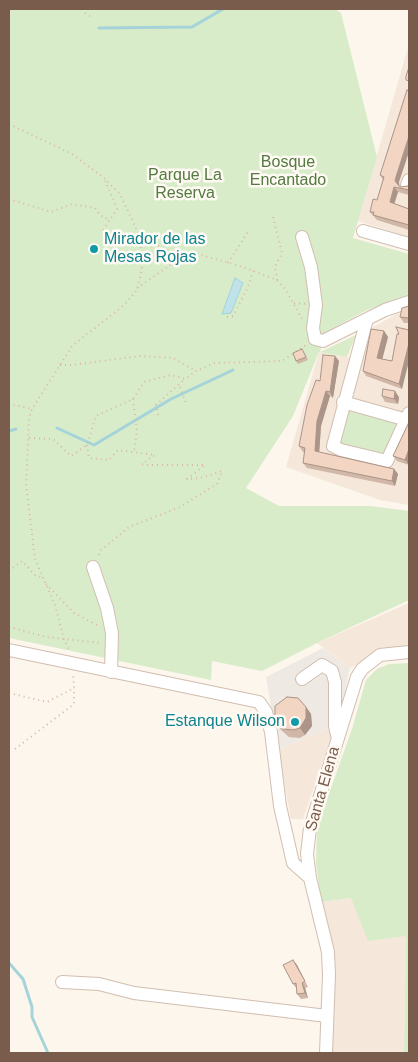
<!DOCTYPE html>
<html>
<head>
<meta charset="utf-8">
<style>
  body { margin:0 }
  #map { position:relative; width:418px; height:1062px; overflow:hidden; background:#fdf6ec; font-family:Helvetica,sans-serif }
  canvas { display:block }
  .frame { position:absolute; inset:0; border:10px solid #7a5c4d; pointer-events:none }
</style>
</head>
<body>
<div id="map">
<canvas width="418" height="1062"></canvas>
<div class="frame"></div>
</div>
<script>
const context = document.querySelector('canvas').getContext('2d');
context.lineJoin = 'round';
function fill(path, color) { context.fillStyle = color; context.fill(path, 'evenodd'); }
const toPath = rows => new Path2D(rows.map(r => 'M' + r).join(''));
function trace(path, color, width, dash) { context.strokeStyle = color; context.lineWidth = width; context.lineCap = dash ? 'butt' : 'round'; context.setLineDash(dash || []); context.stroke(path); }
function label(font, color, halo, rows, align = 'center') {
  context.font = font + ' Helvetica,sans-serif'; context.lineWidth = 5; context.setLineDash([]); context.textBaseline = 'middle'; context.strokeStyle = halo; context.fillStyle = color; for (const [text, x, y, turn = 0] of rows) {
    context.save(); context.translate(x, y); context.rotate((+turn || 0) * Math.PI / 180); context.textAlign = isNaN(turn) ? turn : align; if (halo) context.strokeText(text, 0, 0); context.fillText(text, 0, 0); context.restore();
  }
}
const residential = toPath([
  [409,44,409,237,358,221],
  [409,311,409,505,380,500,286,467,319,352,347,357,363,357,373,327,397,314],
  [409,603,409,646,384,650,350,668,317,643],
  [329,728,331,738,303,819,291,819,278,750],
  [351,898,406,936,404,1053,331,1053,321,902]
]);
const industrial = toPath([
  [323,648,350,668,338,724,278,750,266,677]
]);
const green = toPath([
  [9,9,335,9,341,13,377,157,353,238,409,254,409,294,365,311,326,332,320,352,356,335,347,357,319,352,293,416,246,488,279,506,370,506,409,511,409,600,317,643,262,671,212,661,211,680,9,638],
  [347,410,399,423,388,454,380,456,338,443],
  [409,663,409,1053,404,1053,406,936,368,941,351,898,321,902,316,863,317,827,352,729,366,680,377,669,389,664]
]);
const water = toPath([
  [235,278,243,283,231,313,222,314,235,278]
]);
const stream = toPath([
  [99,28,192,27,223,9],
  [57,428,94,445,171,399,233,370],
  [9,431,16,429],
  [9,963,23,979,32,1007,32,1017,48,1053]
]);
const path = toPath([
  [82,9,86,14,92,17],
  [9,124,72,154,104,178,120,194,140,237,142,269,137,290,123,306,72,346,32,409,29,419,26,485,35,559,55,605,64,639,69,650],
  [9,199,51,212,72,204,95,208,100,215,109,220],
  [273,217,282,253,275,267,277,280],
  [103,230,117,209,105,180],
  [140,237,171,252,201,255,243,267,277,280,286,290,302,319],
  [228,263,249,230],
  [137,288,186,254],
  [294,303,306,304],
  [227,317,233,316,248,287,253,271],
  [60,365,72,365,140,356,173,358,196,371],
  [180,387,186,403],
  [133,399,137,431,134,452],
  [9,405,11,404,32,409],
  [158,415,156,405,185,379],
  [29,438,53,439,71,456,87,445,96,416,133,399,144,382,171,375,185,379,196,371,215,363,282,361,306,345],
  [87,445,89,458,109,460,118,450,155,455,142,464,144,465,205,465,187,479,201,478,222,471,217,484,180,507,129,527,100,551,98,557],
  [9,571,22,561,35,575,41,577],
  [46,584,74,613,99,626],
  [9,627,46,637,102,643],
  [9,693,47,702,74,688,73,675],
  [15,749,74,704,74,688]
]);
const minor = toPath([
  [407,185,409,180],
  [363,231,409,244],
  [302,237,311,267,316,305,313,328,315,339,323,341,385,310,409,302],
  [367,319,333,446,341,450,387,461,409,413],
  [343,402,407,420],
  [93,567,107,608,112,633,111,672],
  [9,650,259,702,266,712,271,732,280,806,293,863,310,878],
  [302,679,322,665,332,671,335,682,335,726,337,735],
  [62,982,99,984,134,993,327,1016],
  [326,1053,329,975,328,952,310,878,307,854,310,828,357,677,362,669,380,655,409,652]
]);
const wall = toPath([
  [380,175,399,182,400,187,408,186,409,184,409,195,398,192,394,204,409,209,409,230,377,220,370,212,377,200,383,180],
  [409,306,409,323,404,323,400,317],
  [409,330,402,389,366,376,363,371,384,331,388,337,382,359,392,361,399,334],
  [304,352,308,360,298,364,296,361],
  [339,361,333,398,330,396,321,426,319,452,394,469,398,474,395,486,307,468,303,463,305,452,303,452,299,446,320,381],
  [382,396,399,397,398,404,385,402],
  [409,422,409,465,397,461,393,456],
  [306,707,311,714,312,726,305,735,300,738,289,737,281,730,275,722],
  [293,960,297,965,308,987,305,988,308,998,301,999,297,994,297,989,293,984]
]);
const shadedWall = toPath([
  [409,136,409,152,399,182,399,187,395,181,396,177],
  [394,187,398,192,393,208,390,202],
  [409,330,409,361,402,389,399,384],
  [384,331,388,337,381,364,377,358],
  [335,356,339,361,333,398,330,392],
  [326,391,330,396,321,426,319,456,315,451,317,421],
  [395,391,399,397,398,404,394,399],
  [409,449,409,465,405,460],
  [394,469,398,474,395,486,392,481],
  [306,707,311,714,312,726,305,735,300,728],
  [293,960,297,965,308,987,305,981],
  [302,983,305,988,308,998,305,993]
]);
const building = toPath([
  [409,67,409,81,406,80,406,76,409,67],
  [407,90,409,91,409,136,396,177,395,181,400,187,408,186,409,184,409,190,394,187,390,202,409,209,409,225,373,215,374,212,370,212,373,199,377,200,384,177,380,175,407,90],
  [409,306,409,318,400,317,402,308,409,306],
  [396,327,409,330,409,343,399,384,363,371,371,329,384,331,377,358,392,361,397,334,399,334,396,327],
  [302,349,306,357,296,361,293,353,302,349],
  [323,355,335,356,330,392,326,391,317,421,315,451,394,469,392,481,303,463,305,448,299,446,307,405,316,380,320,381,323,355],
  [383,389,395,391,394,399,382,396,383,389],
  [409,422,409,449,405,460,393,456,409,422],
  [287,697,298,698,306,707,306,718,300,728,294,730,283,729,275,722,275,706,287,697],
  [293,960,305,981,302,983,305,993,297,994,296,983,293,984,283,965,293,960]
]);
const markers = [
  [94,249,5,"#0f9aa8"],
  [295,722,5,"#0f9aa8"]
];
const parkNames = [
  ["Bosque",288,163],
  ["Encantado",288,181],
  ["Parque La",185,176],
  ["Reserva",185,194]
];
const cultureNames = [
  ["Mirador de las",104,240],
  ["Mesas Rojas",104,258],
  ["Estanque Wilson",285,722,"right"]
];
const streetNames = [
  ["Santa Elena",323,789,-74]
];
fill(residential, '#f5e8da');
fill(industrial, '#efe9e4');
fill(green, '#d8ecc9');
fill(water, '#bfe3e8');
trace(water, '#a5d3da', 1);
trace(stream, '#a5d3da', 3);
trace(minor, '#d1beb0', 14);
trace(path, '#d9b8a5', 2, [1, 4]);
trace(minor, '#fff', 12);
fill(wall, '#d1b7a8');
fill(shadedWall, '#aa9588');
fill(building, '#f3d5c3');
trace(building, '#aa9588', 1);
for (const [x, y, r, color] of markers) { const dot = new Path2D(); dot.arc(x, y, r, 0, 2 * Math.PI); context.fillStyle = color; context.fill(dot); trace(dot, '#fffaf3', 2); }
label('16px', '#537a41', '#fffaf3', parkNames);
label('16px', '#0d838f', '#fffaf3', cultureNames, 'left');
label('16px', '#7a5c4d', '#fffaf3', streetNames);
</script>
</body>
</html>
